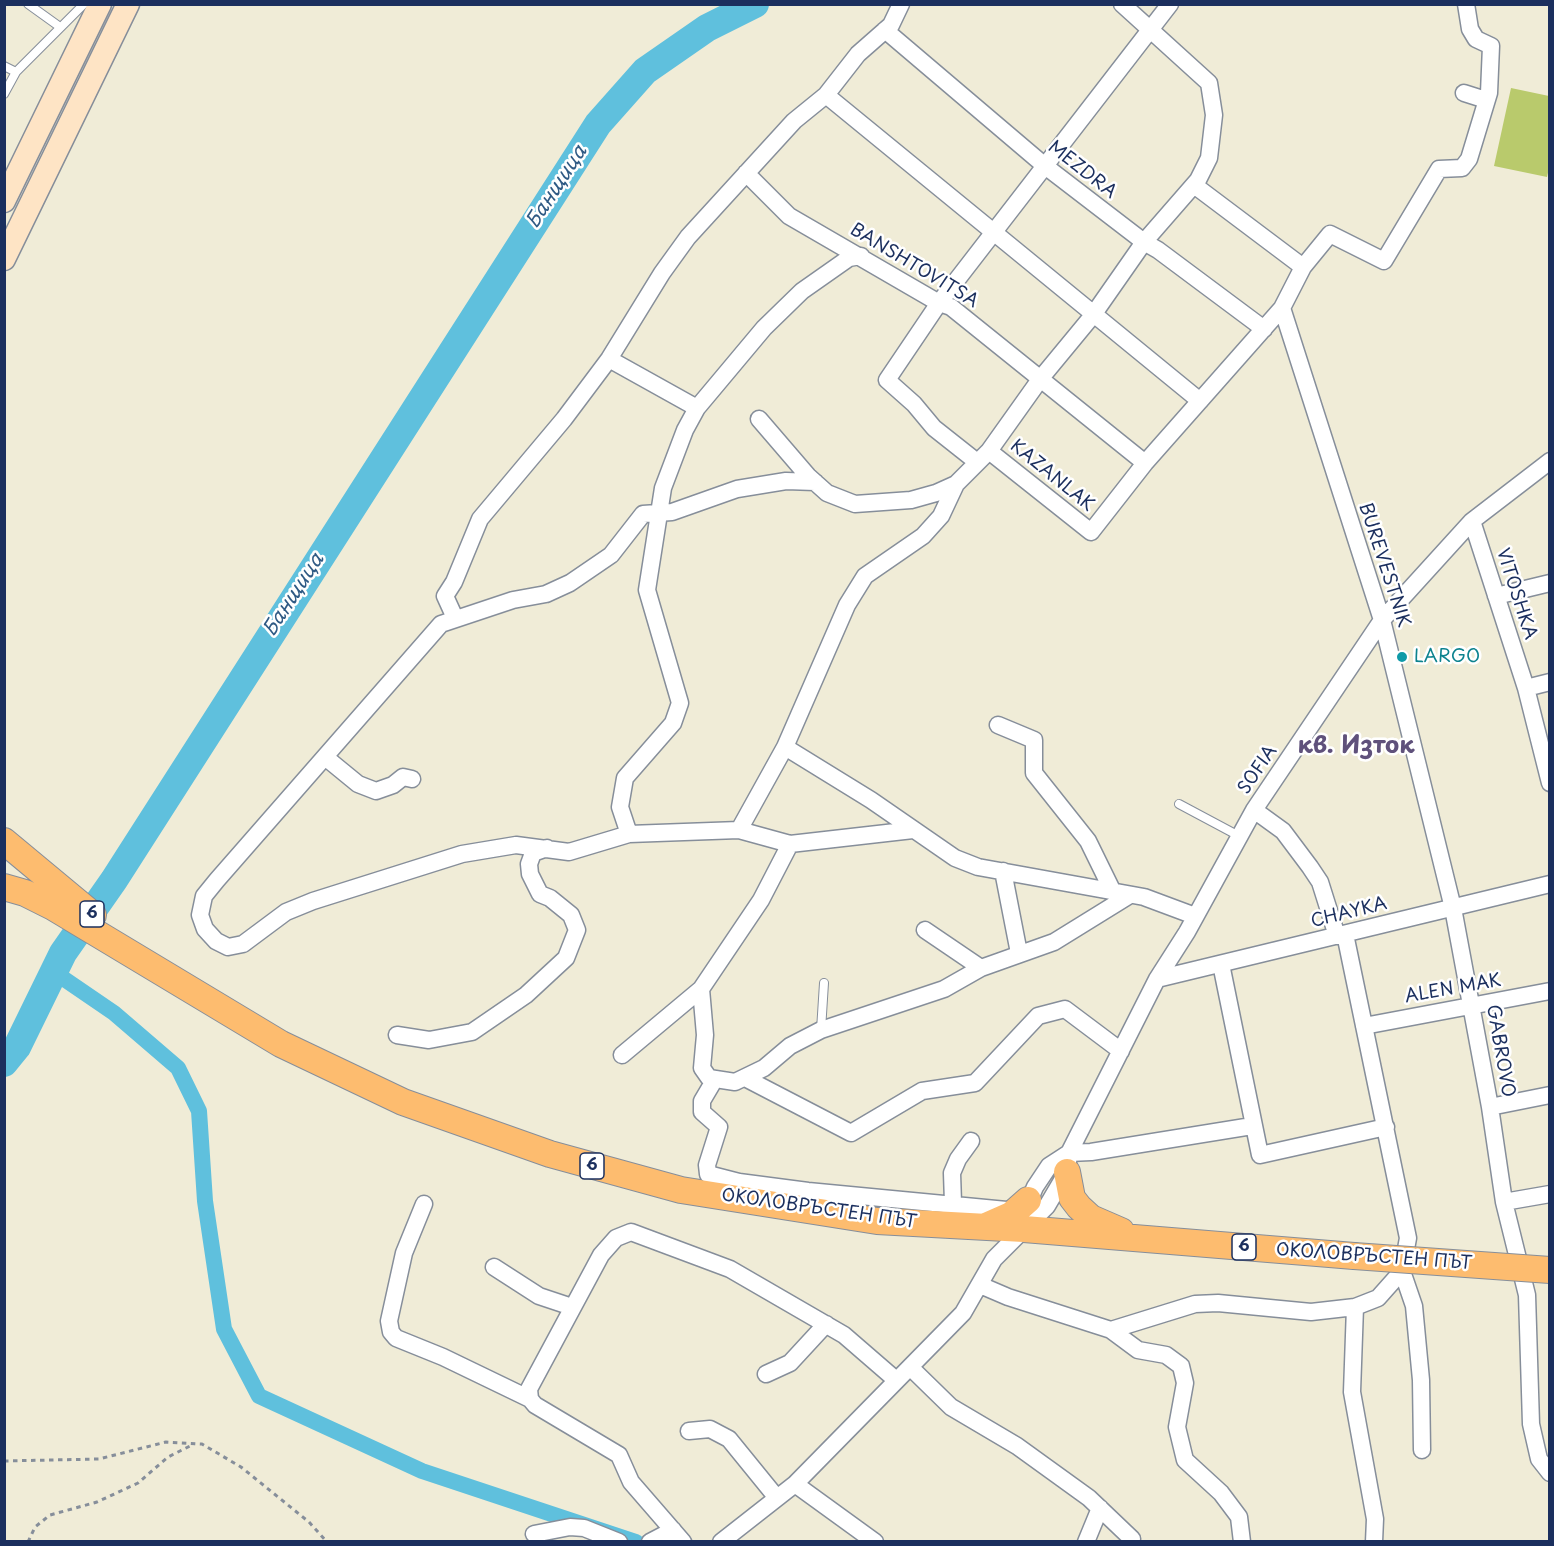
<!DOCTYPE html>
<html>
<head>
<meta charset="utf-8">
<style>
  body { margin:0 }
  #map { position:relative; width:1554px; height:1546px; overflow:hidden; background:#f0ecd7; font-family:"Playpen Sans",sans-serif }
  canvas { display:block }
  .frame { position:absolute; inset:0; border:6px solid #1b2f5e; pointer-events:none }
</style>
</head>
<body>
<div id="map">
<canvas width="1554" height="1546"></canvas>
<div class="frame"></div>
</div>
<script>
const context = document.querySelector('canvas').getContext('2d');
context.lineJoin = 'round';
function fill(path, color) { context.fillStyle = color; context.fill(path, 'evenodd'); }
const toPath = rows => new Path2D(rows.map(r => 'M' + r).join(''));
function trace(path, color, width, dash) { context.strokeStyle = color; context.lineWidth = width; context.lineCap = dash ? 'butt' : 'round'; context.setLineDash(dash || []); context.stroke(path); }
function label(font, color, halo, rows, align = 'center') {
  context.font = font + ' "Playpen Sans",sans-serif'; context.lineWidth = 5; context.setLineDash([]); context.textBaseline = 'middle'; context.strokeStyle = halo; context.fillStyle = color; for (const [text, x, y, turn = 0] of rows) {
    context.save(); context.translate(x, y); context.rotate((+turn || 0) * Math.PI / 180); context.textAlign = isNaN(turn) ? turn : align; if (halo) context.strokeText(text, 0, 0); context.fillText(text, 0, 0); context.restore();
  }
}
const green = toPath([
  [1511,88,1549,96,1550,164,1547,177,1494,166]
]);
const canal = toPath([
  [54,972,114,1013,178,1068,199,1111,205,1201,224,1329,259,1396,422,1471,636,1542]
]);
const river = toPath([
  [4,1063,17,1047,63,953,114,880,598,124,645,71,707,28,755,4]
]);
const path = toPath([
  [4,1461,99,1459,166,1442,202,1444,241,1467,309,1522,327,1542],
  [28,1542,35,1527,50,1515,97,1502,138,1483,168,1457,194,1444]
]);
const lane = toPath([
  [28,4,60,27],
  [4,66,16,72,4,94],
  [16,72,84,4],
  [1179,804,1239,836],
  [821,1030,824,983]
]);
const street = toPath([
  [885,30,1045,166,1144,242,1158,250,1264,329],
  [1464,93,1486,100],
  [826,95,1200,401],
  [746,173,789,216,939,303,951,307,1145,463],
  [1194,185,1303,267],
  [1282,308,1382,620,1453,908,1490,1107,1504,1202,1527,1295,1531,1424,1539,1459,1550,1473],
  [609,359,697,408],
  [759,419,808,476,827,493,855,504,911,500,936,493,956,484,989,451,1041,378,1093,315,1144,242,1198,180,1209,158,1214,115,1209,83,1122,4],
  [989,451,1091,532,1145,463,1282,308,1303,267,1330,234,1384,261,1439,169,1462,168,1469,159,1489,93,1491,46,1476,39,1470,29,1466,4],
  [977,462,934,428,914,404,887,380,939,303,1170,4],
  [815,482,786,481,737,489,672,512,643,514,611,555,570,583,546,594,513,600,441,624,217,880,204,896,200,915,205,929,216,941,228,947,243,944,286,912,313,901,462,854,516,845,569,852,629,834,739,830,790,844,913,830],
  [1472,521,1526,688,1550,783],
  [1496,596,1550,583],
  [455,618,445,596,454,582,480,519,564,419,609,359,662,273,688,237,794,121,826,95,858,54,891,25,901,4],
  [1526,688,1550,682],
  [998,725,1034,740,1034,773,1088,841,1113,892],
  [785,747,871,800,955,858,978,867,1144,897,1195,916],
  [325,757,358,784,376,791,393,785,403,777,412,779],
  [1254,810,1283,831,1310,867,1320,882,1337,936],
  [739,830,785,747,847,605,865,576,923,536,941,516,956,484],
  [629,834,620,807,625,778,673,723,680,703,647,590,663,488,685,430,697,408,764,328,802,291,849,258,861,256],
  [1003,871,1019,953],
  [925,930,981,968],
  [1221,964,1260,1155,1386,1127],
  [1157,979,1550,884],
  [701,989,705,1035,702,1068,709,1078,735,1082,764,1068,790,1046,821,1030,944,989,981,968,1054,942,1130,895],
  [1364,1026,1550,991],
  [397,1035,429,1040,472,1032,526,995,566,958,577,930,571,915,550,898,540,894,530,874,529,864,533,853,547,848],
  [622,1055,701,989,761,900,790,844],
  [715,1079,702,1101,702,1112,719,1127,707,1165,708,1174,739,1182,808,1191,1017,1211],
  [747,1079,851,1133,922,1091,975,1083,1038,1016,1065,1009,1121,1051],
  [1490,1107,1550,1095],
  [1504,1202,1550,1194],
  [953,1203,952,1173,958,1159,971,1141],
  [424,1204,404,1253,389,1321,391,1332,396,1338,443,1357,530,1399],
  [1026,1208,1035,1187,1049,1166,1069,1153,1091,1152,1252,1126],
  [494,1267,539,1296,572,1307],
  [1402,1271,1414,1306,1421,1380,1422,1450],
  [980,1285,1008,1297,1111,1330,1195,1304,1218,1303,1311,1312,1355,1307,1378,1298,1402,1271,1408,1238,1345,934],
  [1355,1307,1352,1392,1375,1519,1374,1542],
  [1111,1330,1138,1350,1166,1355,1181,1366,1185,1383,1177,1427,1185,1460,1221,1493,1239,1517,1242,1542],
  [910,1367,951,1407,1017,1446,1089,1498,1132,1539],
  [766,1374,790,1363,826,1324],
  [689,1431,710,1429,729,1439,777,1498],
  [795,1484,875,1542],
  [534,1534,570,1527,584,1528,619,1542],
  [650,1542,673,1530],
  [683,1542,631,1482,619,1455,535,1405,530,1399,529,1389,601,1255,616,1238,631,1232,730,1269,844,1335,896,1380],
  [721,1542,795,1484,963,1313,994,1259,1047,1206,1067,1172,1069,1153,1157,979,1187,932,1254,810,1382,620,1472,521,1550,461],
  [1086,1542,1100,1508]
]);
const secondary = toPath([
  [4,201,100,4],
  [4,259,128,4]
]);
const primary = toPath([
  [4,841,93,915],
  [4,887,25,893,53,907,281,1044,403,1102,550,1154,681,1190,877,1221,1024,1229,1354,1256],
  [1067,1172,1072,1198,1079,1207,1091,1218,1121,1231],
  [986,1226,1011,1215,1028,1200]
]);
const primaryBridge = toPath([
  [1354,1256,1550,1270]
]);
const markers = [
  [1402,657,6,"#0f9aa8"]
];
const shields = [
  [92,914,24],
  [592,1166,24],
  [1244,1247,24]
];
const shieldNames = [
  ["6",92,914],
  ["6",592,1166],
  ["6",1244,1247]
];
const streetNames = [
  ["MEZDRA",1082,170,38],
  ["BANSHTOVITSA",914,266,31],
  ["KAZANLAK",1052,476,39],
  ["BUREVESTNIK",1384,565,72],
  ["VITOSHKA",1516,594,72],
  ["SOFIA",1258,770,-56],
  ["CHAYKA",1349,913,-14],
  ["ALEN MAK",1453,989,-10],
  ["GABROVO",1500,1051,80],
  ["ОКОЛОВРЪСТЕН ПЪТ",819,1209,8],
  ["ОКОЛОВРЪСТЕН ПЪТ",1374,1257,4]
];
const cultureNames = [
  ["LARGO",1414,657]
];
const waterNames = [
  ["Банщица",557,187,-57],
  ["Банщица",294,595,-57]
];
const districtNames = [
  ["кв. Изток",1356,746]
];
fill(green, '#b9ca6c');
trace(canal, '#5fc0dd', 16);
trace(river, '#5fc0dd', 28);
trace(lane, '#868e9a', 10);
trace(street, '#868e9a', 19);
trace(secondary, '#868e9a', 25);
trace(primary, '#868e9a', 28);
trace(path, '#868e9a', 3, [4.5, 4.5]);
trace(lane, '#fff', 8);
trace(street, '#fff', 16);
trace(secondary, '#fee4c5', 22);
trace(primary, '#fdbc6f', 26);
trace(primaryBridge, '#868e9a', 28, []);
trace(primaryBridge, '#fdbc6f', 26);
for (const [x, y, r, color] of markers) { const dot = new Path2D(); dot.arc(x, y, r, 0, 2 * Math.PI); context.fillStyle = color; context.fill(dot); trace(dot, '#fff', 2); }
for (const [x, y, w] of shields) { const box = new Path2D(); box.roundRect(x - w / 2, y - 13, w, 26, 4.5); context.fillStyle = '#fff'; context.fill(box); trace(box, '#1b2f5e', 1.5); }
label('bold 16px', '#1b2f5e', null, shieldNames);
label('18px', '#1b2f5e', '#fff', streetNames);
label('18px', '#0d838f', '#fff', cultureNames, 'left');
label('italic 20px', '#2f5a84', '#fff', waterNames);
label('bold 24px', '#5f517b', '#fff', districtNames);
</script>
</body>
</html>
